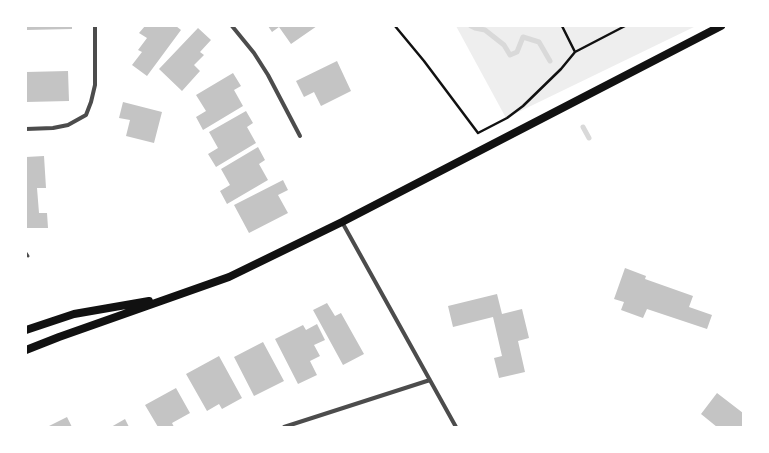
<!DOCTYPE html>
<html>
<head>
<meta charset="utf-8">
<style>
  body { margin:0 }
  #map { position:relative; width:769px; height:453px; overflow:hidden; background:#fff; font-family:Montserrat,sans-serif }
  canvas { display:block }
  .frame { position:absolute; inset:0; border:27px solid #fff; pointer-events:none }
</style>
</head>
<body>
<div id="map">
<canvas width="769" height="453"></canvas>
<div class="frame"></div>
</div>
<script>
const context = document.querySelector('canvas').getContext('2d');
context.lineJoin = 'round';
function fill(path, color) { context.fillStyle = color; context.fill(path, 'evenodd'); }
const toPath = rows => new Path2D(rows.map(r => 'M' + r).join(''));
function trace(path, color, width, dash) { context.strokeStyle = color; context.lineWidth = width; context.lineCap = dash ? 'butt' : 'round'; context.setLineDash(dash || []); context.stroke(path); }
const green = toPath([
  [456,26,696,26,506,118]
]);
const stream = toPath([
  [471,26,475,28,485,30,504,45,510,55,517,52,523,37,539,42,550,61],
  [583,127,589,138]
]);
const building = toPath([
  [26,26,72,26,72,29,26,30],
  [145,26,176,26,181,30,147,76,132,65,142,52,138,50,147,38,139,33],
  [268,26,317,26,291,44,279,27,272,32],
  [198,28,211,40,200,52,204,55,194,65,200,71,182,91,159,69],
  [337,61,351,91,321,106,314,92,304,97,296,81],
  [68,71,69,101,26,102,26,72],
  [233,73,241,86,234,90,243,106,203,130,196,117,206,111,196,95],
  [123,102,162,112,154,143,126,136,130,120,119,118],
  [246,111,253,123,247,127,256,143,216,167,208,154,218,148,209,132],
  [258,147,265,160,259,164,268,180,227,204,220,191,230,185,221,169],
  [44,156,46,188,37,188,39,213,47,213,48,228,26,228,26,157],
  [283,180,288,190,278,195,288,213,249,233,234,205],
  [625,268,646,276,645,279,693,296,689,307,712,315,707,329,647,309,643,318,621,310,624,302,614,299],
  [497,294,502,314,522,309,529,338,518,341,525,372,499,378,494,358,502,356,493,317,453,327,448,306],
  [327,303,335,316,341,313,364,354,343,365,313,310],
  [317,324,325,340,314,345,320,356,310,361,317,375,298,384,275,339,303,325,306,330],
  [263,342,284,381,254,396,234,357],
  [219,356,242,398,222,409,219,404,207,411,186,374],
  [176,388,190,413,172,423,174,427,158,427,145,405],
  [717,393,743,413,743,427,717,427,701,414],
  [67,417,72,427,47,427],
  [125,419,129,427,111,427]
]);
const path = toPath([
  [395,26,424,61,478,133,507,118,523,106,561,69,575,52,562,26],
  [575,52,625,26]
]);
const service = toPath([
  [26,253,28,256]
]);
const minor = toPath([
  [232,26,254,53,268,75,300,136],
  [26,129,53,128,68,125,86,115,91,102,95,85,95,26],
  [342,222,456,427],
  [284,427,430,380]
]);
const secondary = toPath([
  [26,330,74,314,149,301],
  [26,350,59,337,229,277,342,222,721,26]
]);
fill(green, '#eee');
trace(stream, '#d9d9d9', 5);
fill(building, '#c4c4c4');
trace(path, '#111', 2.5);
trace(service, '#4c4c4c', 3);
trace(minor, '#4c4c4c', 4);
trace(secondary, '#111', 8);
</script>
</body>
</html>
